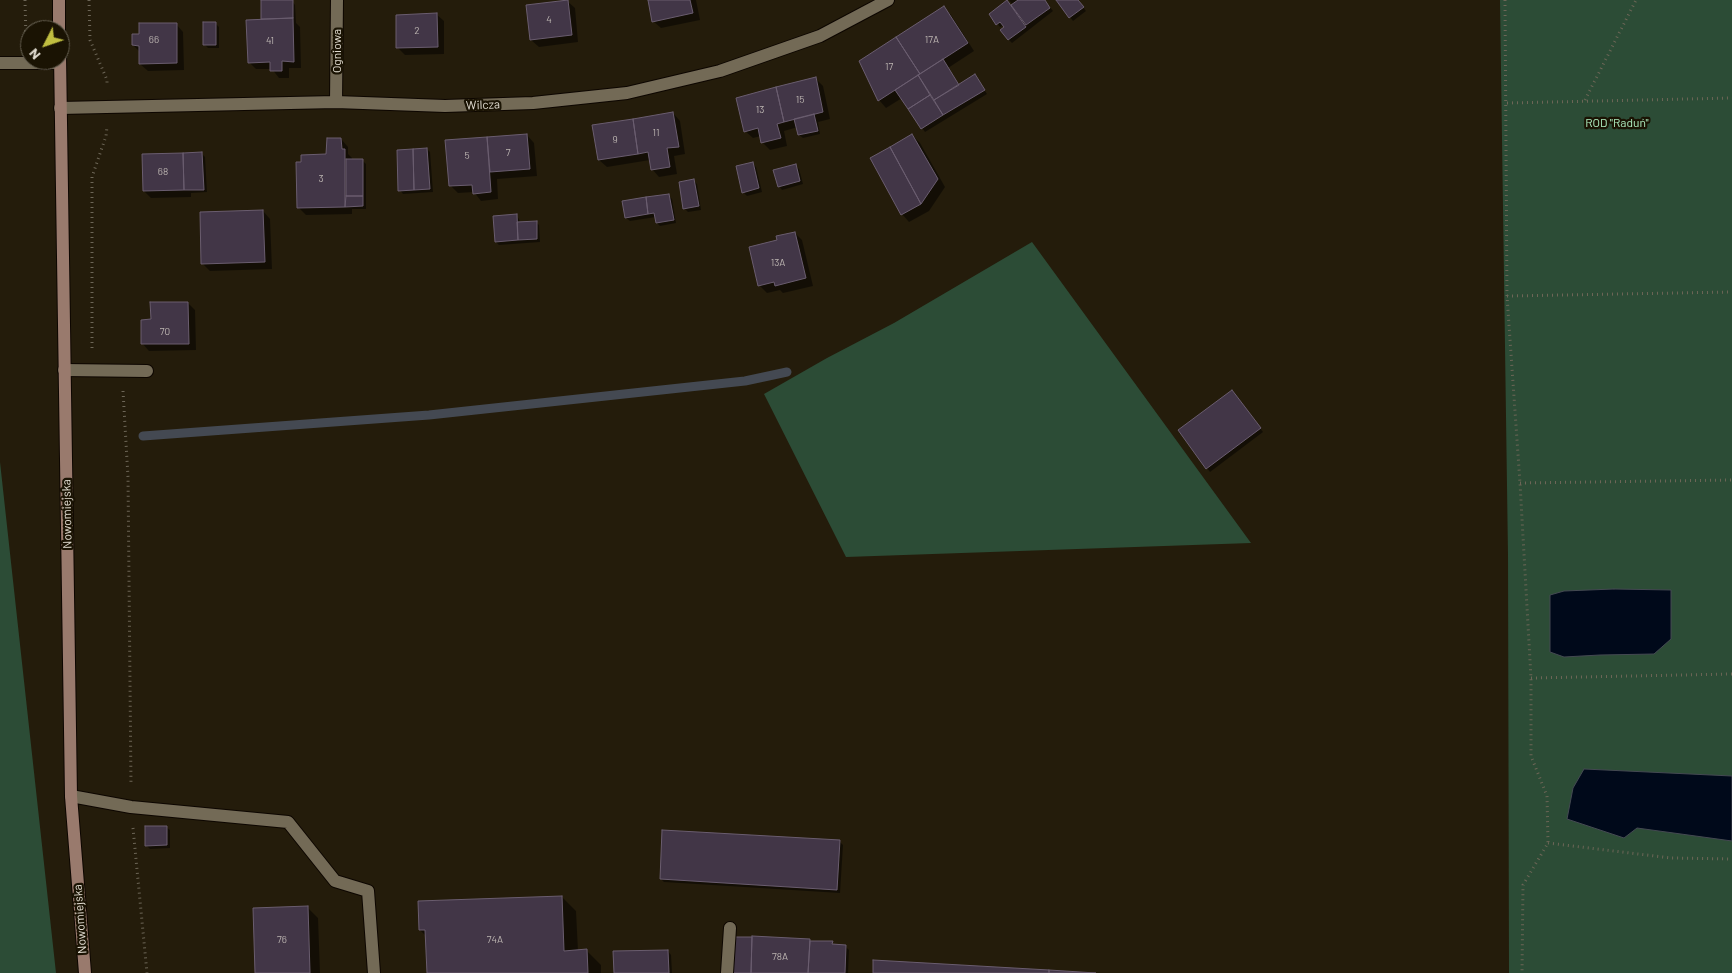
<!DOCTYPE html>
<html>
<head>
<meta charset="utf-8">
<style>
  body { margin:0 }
  #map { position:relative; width:1732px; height:973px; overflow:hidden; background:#241c0b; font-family:Barlow,sans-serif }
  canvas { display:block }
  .north { position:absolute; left:20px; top:20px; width:50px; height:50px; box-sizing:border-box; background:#1a1303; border:1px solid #6a6456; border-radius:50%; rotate:229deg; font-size:14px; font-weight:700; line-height:20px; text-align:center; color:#e3ded3 }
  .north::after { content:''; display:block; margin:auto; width:18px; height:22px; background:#c0be40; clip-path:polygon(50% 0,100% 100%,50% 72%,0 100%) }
</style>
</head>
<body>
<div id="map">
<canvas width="1732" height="973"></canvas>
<div class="north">N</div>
</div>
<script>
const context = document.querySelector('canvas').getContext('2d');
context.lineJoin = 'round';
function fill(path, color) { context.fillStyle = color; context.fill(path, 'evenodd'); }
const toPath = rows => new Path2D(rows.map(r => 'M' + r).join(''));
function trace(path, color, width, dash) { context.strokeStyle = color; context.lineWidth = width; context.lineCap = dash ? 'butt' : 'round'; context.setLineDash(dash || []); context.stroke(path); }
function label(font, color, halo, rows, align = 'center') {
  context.font = font + ' Barlow,sans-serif'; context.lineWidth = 4.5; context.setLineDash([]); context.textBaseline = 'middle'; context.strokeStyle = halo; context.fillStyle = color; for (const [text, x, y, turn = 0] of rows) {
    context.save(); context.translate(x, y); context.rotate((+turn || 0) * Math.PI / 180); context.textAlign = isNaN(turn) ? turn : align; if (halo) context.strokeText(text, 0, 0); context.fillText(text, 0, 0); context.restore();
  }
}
const green = toPath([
  [1500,0,1732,0,1732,973,1509,973,1508,555],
  [1032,242,1251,543,846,557,764,394,827,358,894,323],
  [0,462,56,973,0,973]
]);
const water = toPath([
  [1614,589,1671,590,1671,639,1654,654,1600,655,1564,657,1550,652,1550,595,1564,591,1614,589],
  [1584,769,1732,776,1732,841,1637,828,1624,838,1567,819,1573,788,1584,769]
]);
const shadow = toPath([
  [649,0,696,0,700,20,661,28,653,21],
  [1009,0,1044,0,1053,11,1012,43,1008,39,1004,25,1000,27,990,14,1007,2,1012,6,1013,5],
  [1057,0,1077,0,1086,11,1073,21],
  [292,1,295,5,296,23,300,27,301,68,289,68,289,78,279,78,272,69,256,69,249,62,264,21,262,19],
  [567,1,575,8,578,42,539,47,531,40,527,6],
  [944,8,951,15,974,51,948,68,960,86,975,76,987,94,925,132,902,98,886,108,879,100,861,61],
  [436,14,444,21,444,54,405,55,397,47],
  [176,24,183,32,184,70,148,71,140,64,140,52,133,45,140,35],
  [216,24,219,27,219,48,208,48,204,44],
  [815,78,823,86,830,119,818,122,820,134,803,138,799,135,798,127,784,131,787,146,770,150,762,142,761,136,753,138,745,131],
  [673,113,680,121,685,154,674,156,677,174,659,177,652,169,650,160,607,167,599,160,594,126],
  [527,135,534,143,537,176,497,179,498,199,481,201,474,192,458,193,451,186,447,141],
  [912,135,920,143,945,187,929,211,909,222,902,214],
  [341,139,348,147,348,154,352,158,352,161,363,161,366,164,366,209,352,209,352,214,306,215,298,207,328,155],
  [427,149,430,152,433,192,403,194,400,190],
  [201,153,205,157,207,192,191,193,191,197,151,198,144,191],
  [753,164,756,167,762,192,747,196,743,192],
  [796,166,799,169,803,184,782,190,779,186],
  [694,181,697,184,701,210,688,212,684,208],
  [668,195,672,199,676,223,660,226,657,223,656,217,630,221,626,218],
  [263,211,270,219,272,269,210,271,203,264],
  [516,215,519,219,520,223,536,222,539,225,540,242,499,245,496,242],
  [795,233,802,240,813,286,783,293,780,290,767,293,759,285],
  [188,303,195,310,196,350,149,351,142,343,152,321],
  [1235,395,1263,432,1210,472,1179,431],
  [166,827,170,830,170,848,150,849,146,845],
  [840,842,843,845,840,893,664,882,661,879],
  [562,897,576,911,578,951,587,951,601,965,601,973,428,973,426,936,420,930],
  [307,907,318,918,320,973,257,973],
  [809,940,811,942,832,943,835,946,846,947,849,950,848,973,733,973],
  [668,951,671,955,672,973,615,973]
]);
const stream = toPath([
  [143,436,429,415,745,381,787,372]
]);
const building = toPath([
  [261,0,293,0,293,18,261,19,261,0],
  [568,0,572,35,530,40,526,5,568,0],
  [648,0,690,0,693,13,652,22,648,0],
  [1007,0,1026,27,1008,40,1000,30,1004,27,1000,22,996,25,989,14,1007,0],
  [1018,0,1045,0,1050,8,1026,25,1011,5,1018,0],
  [1056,0,1078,0,1084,7,1069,18,1056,0],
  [944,6,968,43,920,74,896,37,944,6],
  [437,13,438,47,396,48,396,15,437,13],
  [293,18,294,62,282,61,282,71,270,71,270,62,248,63,246,20,293,18],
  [203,22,216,22,216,45,203,45,203,22],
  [139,23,177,23,177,63,139,64,139,46,132,45,132,34,139,34,139,23],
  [896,37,920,74,878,101,859,61,896,37],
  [943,59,959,85,934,100,918,75,943,59],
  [975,74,985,90,943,115,934,100,975,74],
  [918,75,930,95,908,109,895,90,918,75],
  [816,77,823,112,784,122,776,87,816,77],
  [776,87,784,122,777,124,781,138,761,143,758,128,744,132,736,98,776,87],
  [930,95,943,115,921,129,908,109,930,95],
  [673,112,679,147,667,148,670,167,651,170,648,152,638,154,633,119,673,112],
  [814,114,818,131,798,135,794,119,814,114],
  [633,119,638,154,598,160,592,125,633,119],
  [527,134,530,169,490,172,487,137,527,134],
  [912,134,938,179,921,204,890,147,912,134],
  [487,137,491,192,473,194,472,185,449,186,445,140,487,137],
  [327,138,341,138,342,149,345,149,345,207,297,208,296,162,301,162,301,155,326,154,327,138],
  [890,147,921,204,901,215,870,158,890,147],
  [427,148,430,189,414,190,413,149,427,148],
  [413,149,414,190,398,191,397,150,413,149],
  [202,152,204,190,184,190,183,153,202,152],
  [183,153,184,190,143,191,142,154,183,153],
  [346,159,363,159,363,196,346,196,346,159],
  [753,162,759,188,742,193,736,166,753,162],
  [796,164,800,181,778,187,773,170,796,164],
  [694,179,699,206,683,209,679,182,694,179],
  [669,194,674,220,656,223,654,213,648,214,646,197,669,194],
  [346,196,363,196,363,206,345,207,346,196],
  [646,197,648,214,625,218,622,201,646,197],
  [263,210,265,262,201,264,200,212,263,210],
  [517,214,518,240,495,242,493,216,517,214],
  [537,221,537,239,518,240,517,222,537,221],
  [795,232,806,278,775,286,774,282,758,286,749,247,777,240,776,236,795,232],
  [150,302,188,302,189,344,141,344,141,320,151,319,150,302],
  [1232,390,1261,428,1206,469,1178,430,1232,390],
  [145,826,167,826,167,845,145,846,145,826],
  [662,830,840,840,837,890,660,879,662,830],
  [562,896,564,951,587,949,588,973,427,973,425,930,419,930,418,901,562,896],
  [308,906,310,973,255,973,253,908,308,906],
  [752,936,810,939,808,973,751,973,752,936],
  [734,937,752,937,751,973,732,973,734,937],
  [810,941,833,941,832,944,846,945,845,973,808,973,810,941],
  [668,950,669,973,614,973,613,951,668,950],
  [873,960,1049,970,1049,973,873,973,873,960],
  [1049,970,1096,973,1049,973,1049,970]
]);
const path = toPath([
  [25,0,26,42],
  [89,0,90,40,107,80,107,86],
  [1505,0,1507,296,1520,483,1531,678,1531,756,1547,796,1548,843,1523,885,1522,973],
  [1585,100,1636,0],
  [1507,103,1732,98],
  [1507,296,1732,292],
  [92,348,92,177,106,136,107,127],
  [123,391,128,477,131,785],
  [1520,483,1732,480],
  [1531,678,1732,674],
  [133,828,147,973],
  [1548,843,1671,858,1732,859]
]);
const lane = toPath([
  [64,370,147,371],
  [71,796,131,807,288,822,335,881,368,891,374,973],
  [727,973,730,928]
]);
const street = toPath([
  [0,63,60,63],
  [336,102,337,0],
  [60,108,336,102,445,106,533,103,627,93,720,71,820,36,888,0]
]);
const secondary = toPath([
  [59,0,59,30],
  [60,55,71,796,85,973]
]);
const numberNames = [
  ["4",549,20],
  ["2",417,31],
  ["66",154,40],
  ["17A",932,40],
  ["41",270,41],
  ["17",889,67],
  ["15",800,100],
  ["13",760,110],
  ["11",656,133],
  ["9",615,140],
  ["7",508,153],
  ["5",467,156],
  ["68",163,172],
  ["3",321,179],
  ["13A",778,263],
  ["70",165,332],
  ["76",282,940],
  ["74A",495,940],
  ["78A",780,957]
];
const streetNames = [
  ["Ogniowa",337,51,-90],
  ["Wilcza",483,105,-2],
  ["Nowomiejska",67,514,-91],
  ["Nowomiejska",80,919,-94]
];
const parkNames = [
  ["ROD \"Raduń\"",1617,123]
];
fill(green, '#2c4c36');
fill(water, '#00091a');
trace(water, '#444952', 1);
fill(shadow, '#0007');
trace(stream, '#444952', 9);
fill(building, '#423647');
trace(building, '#6a5d6f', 1);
trace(lane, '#0d0600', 14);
trace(street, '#0d0600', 14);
trace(secondary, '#0d0600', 14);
trace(path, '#6d6657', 3, [1, 4]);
trace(lane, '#736a56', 12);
trace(street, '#736a56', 12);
trace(secondary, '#997a6d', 12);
label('10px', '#bbb4b0', null, numberNames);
label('12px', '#e3ded3', '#1a1303', streetNames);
label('12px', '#aeeec0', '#1a1303', parkNames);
</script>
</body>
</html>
